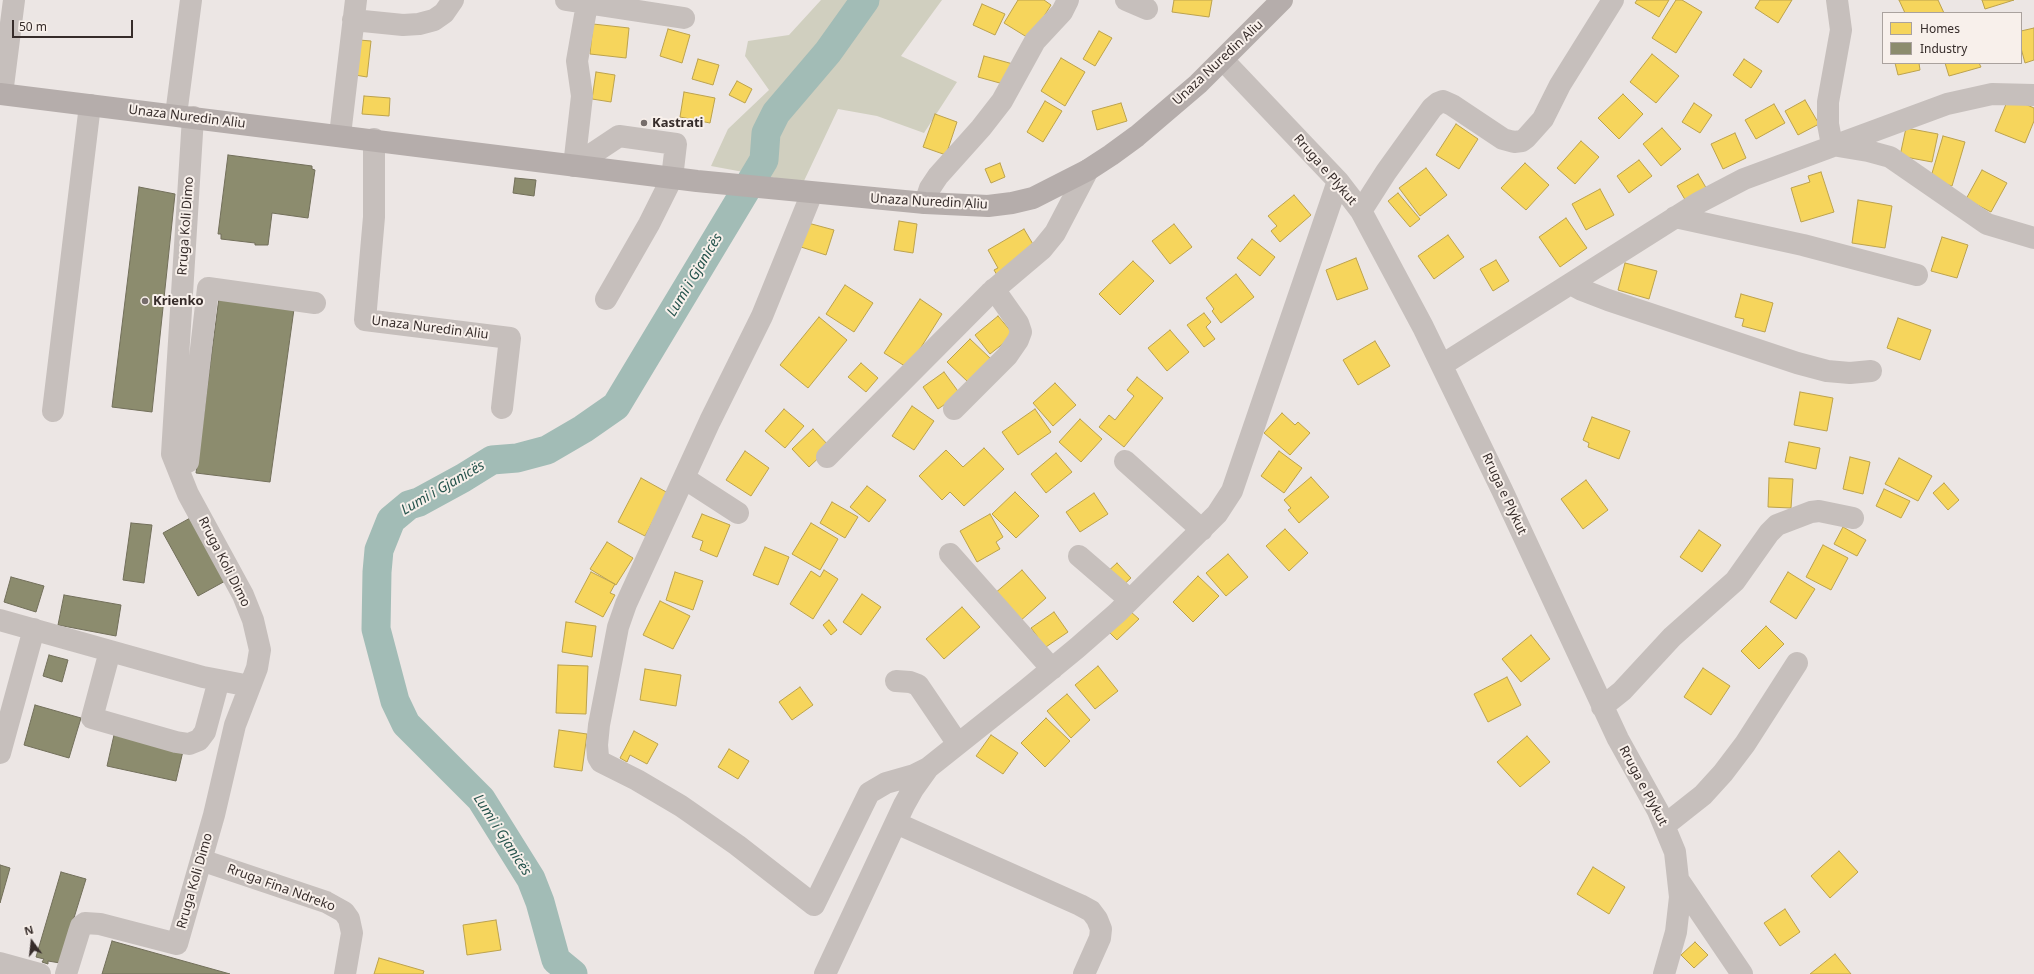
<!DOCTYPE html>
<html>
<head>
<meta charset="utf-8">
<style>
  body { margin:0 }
  #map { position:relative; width:2034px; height:974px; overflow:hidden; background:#ece6e4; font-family:"Noto Sans",sans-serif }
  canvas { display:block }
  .legend { position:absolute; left:1882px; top:12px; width:140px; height:52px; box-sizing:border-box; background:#f8f0eb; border:1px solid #aaa29e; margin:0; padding:5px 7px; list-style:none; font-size:12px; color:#362c2a }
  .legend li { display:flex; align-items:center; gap:8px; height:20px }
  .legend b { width:20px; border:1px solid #aaa29e }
  .north { position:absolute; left:12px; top:922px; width:40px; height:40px; -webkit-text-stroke:3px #f8f0eb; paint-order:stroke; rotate:345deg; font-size:11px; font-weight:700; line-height:16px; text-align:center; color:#362c2a }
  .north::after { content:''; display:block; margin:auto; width:14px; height:18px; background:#362c2a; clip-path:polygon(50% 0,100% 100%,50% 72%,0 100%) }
  .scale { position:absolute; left:12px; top:20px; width:121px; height:18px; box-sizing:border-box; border:2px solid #362c2a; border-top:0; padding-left:5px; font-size:12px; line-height:14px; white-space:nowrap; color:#362c2a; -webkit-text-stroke:3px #f8f0eb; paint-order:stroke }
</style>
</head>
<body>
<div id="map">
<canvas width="2034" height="974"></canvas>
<ul class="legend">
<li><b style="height:11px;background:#f6d55c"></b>Homes</li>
<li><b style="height:11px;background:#8c8c6e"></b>Industry</li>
</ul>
<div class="north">N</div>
<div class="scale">50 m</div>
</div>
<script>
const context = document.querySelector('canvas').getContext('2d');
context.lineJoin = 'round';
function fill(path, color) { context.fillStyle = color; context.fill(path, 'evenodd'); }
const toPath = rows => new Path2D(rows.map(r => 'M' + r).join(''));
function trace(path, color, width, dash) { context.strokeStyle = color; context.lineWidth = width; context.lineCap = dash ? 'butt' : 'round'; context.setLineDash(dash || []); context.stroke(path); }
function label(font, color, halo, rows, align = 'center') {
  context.font = font + ' "Noto Sans",sans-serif'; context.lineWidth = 4; context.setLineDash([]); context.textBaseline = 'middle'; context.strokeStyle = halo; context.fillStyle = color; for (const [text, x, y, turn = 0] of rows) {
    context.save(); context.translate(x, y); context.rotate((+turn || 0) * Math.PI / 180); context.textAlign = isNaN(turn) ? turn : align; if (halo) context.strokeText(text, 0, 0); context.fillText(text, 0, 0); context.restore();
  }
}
const green = toPath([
  [821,0,942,0,901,56,957,82,924,133,877,116,838,109,803,183,711,166,728,129,769,90,745,56,748,41,789,35]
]);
const homes = toPath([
  [1018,0,1044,0,1051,5,1030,39,1004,23,1018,0],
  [1174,0,1212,0,1209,17,1172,12,1174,0],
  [1637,0,1669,0,1659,17,1635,3,1637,0],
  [1676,0,1682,0,1702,12,1676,53,1652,38,1676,0],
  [1760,0,1792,0,1778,23,1755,8,1760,0],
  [1899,0,1938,0,1944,13,1905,13,1899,0],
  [1982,0,2014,0,1985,9,1982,0],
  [982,4,1005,14,995,35,973,25,982,4],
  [593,24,629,28,626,58,590,54,593,24],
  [2034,28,2034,60,2025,63,2021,48,2021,31,2034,28],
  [668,29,690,35,682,63,660,56,668,29],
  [1099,31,1112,38,1095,66,1083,59,1099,31],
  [359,40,371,41,367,77,355,75,359,40],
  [1652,54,1679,76,1656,103,1630,82,1652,54],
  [984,56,1013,64,1007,85,978,77,984,56],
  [1061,58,1085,72,1065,106,1041,91,1061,58],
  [698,59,719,65,713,85,692,79,698,59],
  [1744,59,1762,71,1751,88,1733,75,1744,59],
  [1895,63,1919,63,1920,70,1898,75,1895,63],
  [1945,63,1979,63,1981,67,1949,76,1945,63],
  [596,72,615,75,611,102,592,99,596,72],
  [737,81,752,89,745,103,729,95,737,81],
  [684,92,715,98,710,123,680,117,684,92],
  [1623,94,1643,114,1619,139,1598,118,1623,94],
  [364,96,390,98,389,116,362,114,364,96],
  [2009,97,2034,108,2034,121,2025,143,1995,131,2009,97],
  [1805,100,1819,124,1798,135,1785,111,1805,100],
  [1045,101,1062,111,1043,142,1027,132,1045,101],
  [1121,103,1127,121,1097,130,1092,111,1121,103],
  [1694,103,1712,115,1700,133,1682,122,1694,103],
  [1774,104,1785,123,1756,139,1745,120,1774,104],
  [935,114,957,122,946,155,923,147,935,114],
  [1456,124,1478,139,1459,169,1436,155,1456,124],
  [1662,128,1681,149,1661,166,1643,144,1662,128],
  [1906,128,1938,134,1932,162,1900,156,1906,128],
  [1735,133,1746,158,1723,169,1711,144,1735,133],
  [1943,136,1965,142,1952,186,1930,180,1943,136],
  [1581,141,1599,157,1575,184,1557,168,1581,141],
  [1639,160,1652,176,1629,193,1617,176,1639,160],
  [1000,163,1005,177,991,183,985,169,1000,163],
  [1525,163,1549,185,1526,210,1501,188,1525,163],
  [1426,168,1447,195,1420,216,1399,188,1426,168],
  [1982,170,2007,183,1991,212,1966,199,1982,170],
  [1821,172,1834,212,1801,222,1791,188,1810,182,1808,176,1821,172],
  [1698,174,1708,191,1687,203,1677,186,1698,174],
  [1600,189,1614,215,1586,230,1572,204,1600,189],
  [1398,193,1420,219,1410,227,1388,201,1398,193],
  [1294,195,1311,215,1280,242,1271,231,1277,226,1268,216,1294,195],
  [1858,200,1892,206,1885,248,1852,243,1858,200],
  [1566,218,1587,248,1560,267,1539,237,1566,218],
  [899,221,917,224,913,253,894,250,899,221],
  [808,223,834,230,826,255,801,247,808,223],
  [1174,224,1192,247,1170,264,1152,241,1174,224],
  [1024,229,1037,251,997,275,994,270,998,268,988,250,1024,229],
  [1448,235,1464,257,1434,279,1418,256,1448,235],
  [1942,237,1968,245,1957,278,1931,271,1942,237],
  [1252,239,1275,257,1260,276,1237,258,1252,239],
  [1356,258,1368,289,1337,300,1326,270,1356,258],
  [1496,260,1509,281,1493,291,1480,269,1496,260],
  [1133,261,1154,281,1120,315,1099,294,1133,261],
  [1625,263,1657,271,1649,299,1618,290,1625,263],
  [1236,274,1254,297,1221,323,1212,311,1214,309,1206,298,1236,274],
  [845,285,873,303,854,332,826,314,845,285],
  [1741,294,1773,303,1765,332,1742,326,1744,319,1735,317,1741,294],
  [920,299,942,314,908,368,884,353,920,299],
  [1204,313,1211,322,1206,327,1215,339,1204,347,1187,325,1204,313],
  [998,316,1014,335,990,354,975,335,998,316],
  [819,317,847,340,808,388,780,365,819,317],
  [1898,318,1931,330,1920,360,1887,348,1898,318],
  [1170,330,1189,352,1167,371,1148,348,1170,330],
  [970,339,991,359,968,382,947,362,970,339],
  [1375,341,1390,366,1358,385,1343,360,1375,341],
  [861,363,878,378,866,392,848,377,861,363],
  [944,372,960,394,938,409,923,387,944,372],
  [1137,377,1163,398,1124,447,1099,427,1109,415,1115,420,1134,396,1127,390,1137,377],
  [1055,383,1076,405,1053,426,1033,403,1055,383],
  [1800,392,1833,398,1827,431,1794,425,1800,392],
  [912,406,934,421,914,450,892,436,912,406],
  [784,409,804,426,785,448,765,431,784,409],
  [1035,409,1051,432,1018,455,1002,432,1035,409],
  [1282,413,1295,425,1298,422,1310,433,1290,455,1264,433,1282,413],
  [1592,417,1630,431,1619,459,1588,447,1589,443,1583,440,1592,417],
  [1080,419,1102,439,1081,462,1059,442,1080,419],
  [813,429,830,447,809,467,792,449,813,429],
  [1789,442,1820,448,1816,469,1785,462,1789,442],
  [984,448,1004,469,964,506,950,492,942,500,919,476,946,450,963,467,984,448],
  [745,451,769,468,751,496,726,480,745,451],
  [1279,451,1302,468,1284,493,1261,476,1279,451],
  [1056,453,1072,472,1046,493,1031,474,1056,453],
  [1850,457,1870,462,1863,494,1843,489,1850,457],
  [1899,458,1932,476,1918,501,1885,484,1899,458],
  [1311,477,1329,497,1299,523,1288,510,1291,508,1284,500,1311,477],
  [641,478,668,493,645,536,618,522,641,478],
  [1769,478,1793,479,1791,508,1768,507,1769,478],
  [1586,480,1608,510,1583,529,1561,499,1586,480],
  [1944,483,1959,500,1948,510,1933,493,1944,483],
  [867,486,886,500,869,522,850,507,867,486],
  [1884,489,1910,501,1901,518,1876,506,1884,489],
  [1015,492,1039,516,1016,538,992,514,1015,492],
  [1094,493,1108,514,1080,532,1066,512,1094,493],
  [832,502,858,517,845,538,820,523,832,502],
  [702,514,730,525,717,557,700,550,703,541,692,537,702,514],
  [990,514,1003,537,996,542,1000,549,977,562,960,531,990,514],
  [811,523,838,539,820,570,792,554,811,523],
  [1843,527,1866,540,1857,556,1834,544,1843,527],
  [1285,529,1308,553,1289,571,1266,546,1285,529],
  [1699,530,1721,545,1702,572,1680,557,1699,530],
  [607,542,633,558,616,585,590,569,607,542],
  [1823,545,1848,558,1831,590,1806,577,1823,545],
  [765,547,789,557,778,585,753,575,765,547],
  [1228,554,1248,577,1226,596,1206,573,1228,554],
  [1117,563,1131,578,1119,589,1105,574,1117,563],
  [824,570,838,579,813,619,790,604,811,571,820,577,824,570],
  [1022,570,1046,598,1019,622,994,594,1022,570],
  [591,572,615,584,610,593,615,595,603,617,575,602,591,572],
  [675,572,703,581,693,610,666,600,675,572],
  [1788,572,1815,589,1796,619,1770,602,1788,572],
  [1198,576,1219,596,1193,622,1173,602,1198,576],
  [862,594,881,607,861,635,843,622,862,594],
  [660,601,690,616,673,649,643,635,660,601],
  [962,607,980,627,944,659,926,639,962,607],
  [1054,612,1068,632,1040,651,1037,636,1031,628,1054,612],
  [1131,612,1139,619,1117,640,1109,632,1131,612],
  [829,620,837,630,831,635,823,625,829,620],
  [566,622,596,626,592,657,562,652,566,622],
  [1766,626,1784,644,1759,669,1741,651,1766,626],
  [1531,635,1550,659,1521,682,1502,659,1531,635],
  [558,665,588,666,586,714,556,713,558,665],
  [1098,666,1118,691,1095,709,1075,685,1098,666],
  [1703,668,1730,686,1711,715,1684,697,1703,668],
  [645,669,681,675,676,706,640,700,645,669],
  [1507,677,1521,705,1488,722,1474,694,1507,677],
  [800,687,813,705,792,720,779,702,800,687],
  [1067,694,1090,720,1071,738,1047,711,1067,694],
  [1046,718,1070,741,1045,767,1021,743,1046,718],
  [559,730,587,734,582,771,554,767,559,730],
  [634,731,658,744,647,764,630,755,627,762,620,758,634,731],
  [991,735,1018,753,1003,774,976,756,991,735],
  [1527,736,1550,762,1520,787,1497,762,1527,736],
  [729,749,749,761,738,779,718,767,729,749],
  [1839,851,1858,872,1830,898,1811,876,1839,851],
  [1593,867,1625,887,1609,914,1577,894,1593,867],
  [1785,909,1800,932,1780,946,1764,923,1785,909],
  [496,920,501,950,467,955,463,925,496,920],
  [1695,942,1708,955,1694,968,1681,955,1695,942],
  [1835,954,1851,974,1810,974,1835,954],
  [379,958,424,971,423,974,374,974,379,958]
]);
const industry = toPath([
  [228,155,312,166,312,169,315,170,308,218,272,213,268,245,255,245,255,243,221,239,221,234,218,234,228,155],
  [515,178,536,180,534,196,513,193,515,178],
  [139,187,175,194,152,412,112,407,139,187],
  [219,298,294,309,270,482,196,473,219,298],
  [192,517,227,580,198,596,163,533,192,517],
  [131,523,152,525,144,583,123,580,131,523],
  [11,577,44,586,36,612,4,602,11,577],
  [64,595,121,605,116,636,58,625,64,595],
  [49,655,68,660,62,682,43,676,49,655],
  [35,705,81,718,69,758,24,745,35,705],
  [114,735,183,751,176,781,107,766,114,735],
  [0,865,10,868,0,903,0,865],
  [61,872,86,879,60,963,48,961,48,964,42,962,44,959,36,957,61,872],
  [112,941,230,974,102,974,112,941]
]);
const river = toPath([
  [573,974,556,960,540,902,531,879,481,799,406,724,395,701,376,629,377,572,379,550,391,520,409,505,419,502,463,478,492,460,517,458,547,450,583,429,616,406,764,160,766,133,776,113,828,52,865,0]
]);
const minor = toPath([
  [566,0,684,18],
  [1126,0,1147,9],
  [1837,0,1841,30,1828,102,1828,124,1832,145,1868,151,1890,157,1987,224,2034,238],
  [353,20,403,25,419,24,434,20,444,13,453,0],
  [1223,60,1338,181,1361,211,1423,327,1502,490,1618,739,1658,811,1675,852,1680,897,1676,932,1664,974],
  [2,94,14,0],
  [176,115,191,0],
  [340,135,356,0],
  [374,139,374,217,365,320,510,338,502,408],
  [574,166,619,136,676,144,672,178,649,224,606,299],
  [574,166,582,96,577,61,587,4],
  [812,193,762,316,710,421,626,604,618,627,613,653,599,725,597,745,598,757,601,762,637,780,681,806,737,845,814,905,869,793,886,783,914,775,928,768,1026,690,1077,648,1117,613,1217,514,1232,491,1338,181],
  [925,203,930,188,938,176,981,128,1002,101,1035,41,1062,12,1068,0],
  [1361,211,1386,172,1432,108,1438,103,1443,101,1452,105,1503,139,1514,142,1522,141,1526,138,1543,119,1560,85,1613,0],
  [1675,217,1803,245,1917,275],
  [1571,284,1582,290,1608,300,1797,363,1827,371,1850,373,1871,371],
  [1442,365,1698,203,1744,179,1947,104,1992,94,2034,95],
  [954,409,1007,356,1018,340,1021,332,1018,323,994,289],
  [53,411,90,105],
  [827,457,990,293,1042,249,1055,233,1088,170],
  [1125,461,1202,530],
  [188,462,208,288,315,303],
  [684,478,738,513],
  [950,554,1052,669],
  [1079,556,1130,600],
  [0,620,203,677,250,686],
  [110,651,92,718,176,742,189,744,199,740,205,732,219,680],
  [896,681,910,682,918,685,958,744],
  [1602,707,1622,691,1672,637,1735,581,1769,533,1777,525,1811,512,1819,511,1853,518],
  [0,753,34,629],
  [896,823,1080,905,1091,911,1097,919,1101,929,1100,938,1084,974],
  [1665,825,1703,795,1723,773,1745,744,1797,663],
  [201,860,326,902,344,912,349,919,352,933,345,974],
  [1679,881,1742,974],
  [0,963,40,974],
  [66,974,79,932,81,926,85,923,100,924,177,944,214,815,235,725,257,668,260,650,253,620,243,595,188,494,172,454,193,117],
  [825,974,904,805,913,789,928,768]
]);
const major = toPath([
  [0,94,697,181,925,203,988,206,1012,203,1033,198,1088,170,1111,155,1137,136,1198,84,1282,0]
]);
const markers = [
  [644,123,4,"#766d6b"],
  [145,301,4,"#766d6b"]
];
const streetNames = [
  ["Unaza Nuredin Aliu",1218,63,-43],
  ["Unaza Nuredin Aliu",187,117,7],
  ["Rruga e Plykut",1325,170,49],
  ["Unaza Nuredin Aliu",929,202,3],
  ["Rruga Koli Dimo",186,226,-86],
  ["Unaza Nuredin Aliu",430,328,7],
  ["Rruga e Plykut",1504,494,65],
  ["Rruga Koli Dimo",224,562,63],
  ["Rruga e Plykut",1643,786,62],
  ["Rruga Koli Dimo",195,881,-74],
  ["Rruga Fina Ndreko",281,888,20]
];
const poiNames = [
  ["Kastrati",652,123],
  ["Krienko",153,301]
];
const waterNames = [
  ["Lumi i Gjanicës",695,275,-59],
  ["Lumi i Gjanicës",443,488,-30],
  ["Lumi i Gjanicës",502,835,57]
];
fill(green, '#d0cfbf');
fill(homes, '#f6d55c');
trace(homes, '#bca24d', 1);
fill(industry, '#8c8c6e');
trace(industry, '#726f5a', 1);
trace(river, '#a2bcb6', 29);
trace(minor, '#c6bfbc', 22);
trace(major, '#b5adab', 22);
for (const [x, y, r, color] of markers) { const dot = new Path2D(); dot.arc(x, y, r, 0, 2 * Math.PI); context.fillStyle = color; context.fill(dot); trace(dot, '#f8f0eb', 1.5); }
label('13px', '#362c2a', '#f8f0eb', streetNames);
label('bold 13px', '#362c2a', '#f8f0eb', poiNames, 'left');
label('italic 14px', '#25534c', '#f8f0eb', waterNames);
</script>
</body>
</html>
